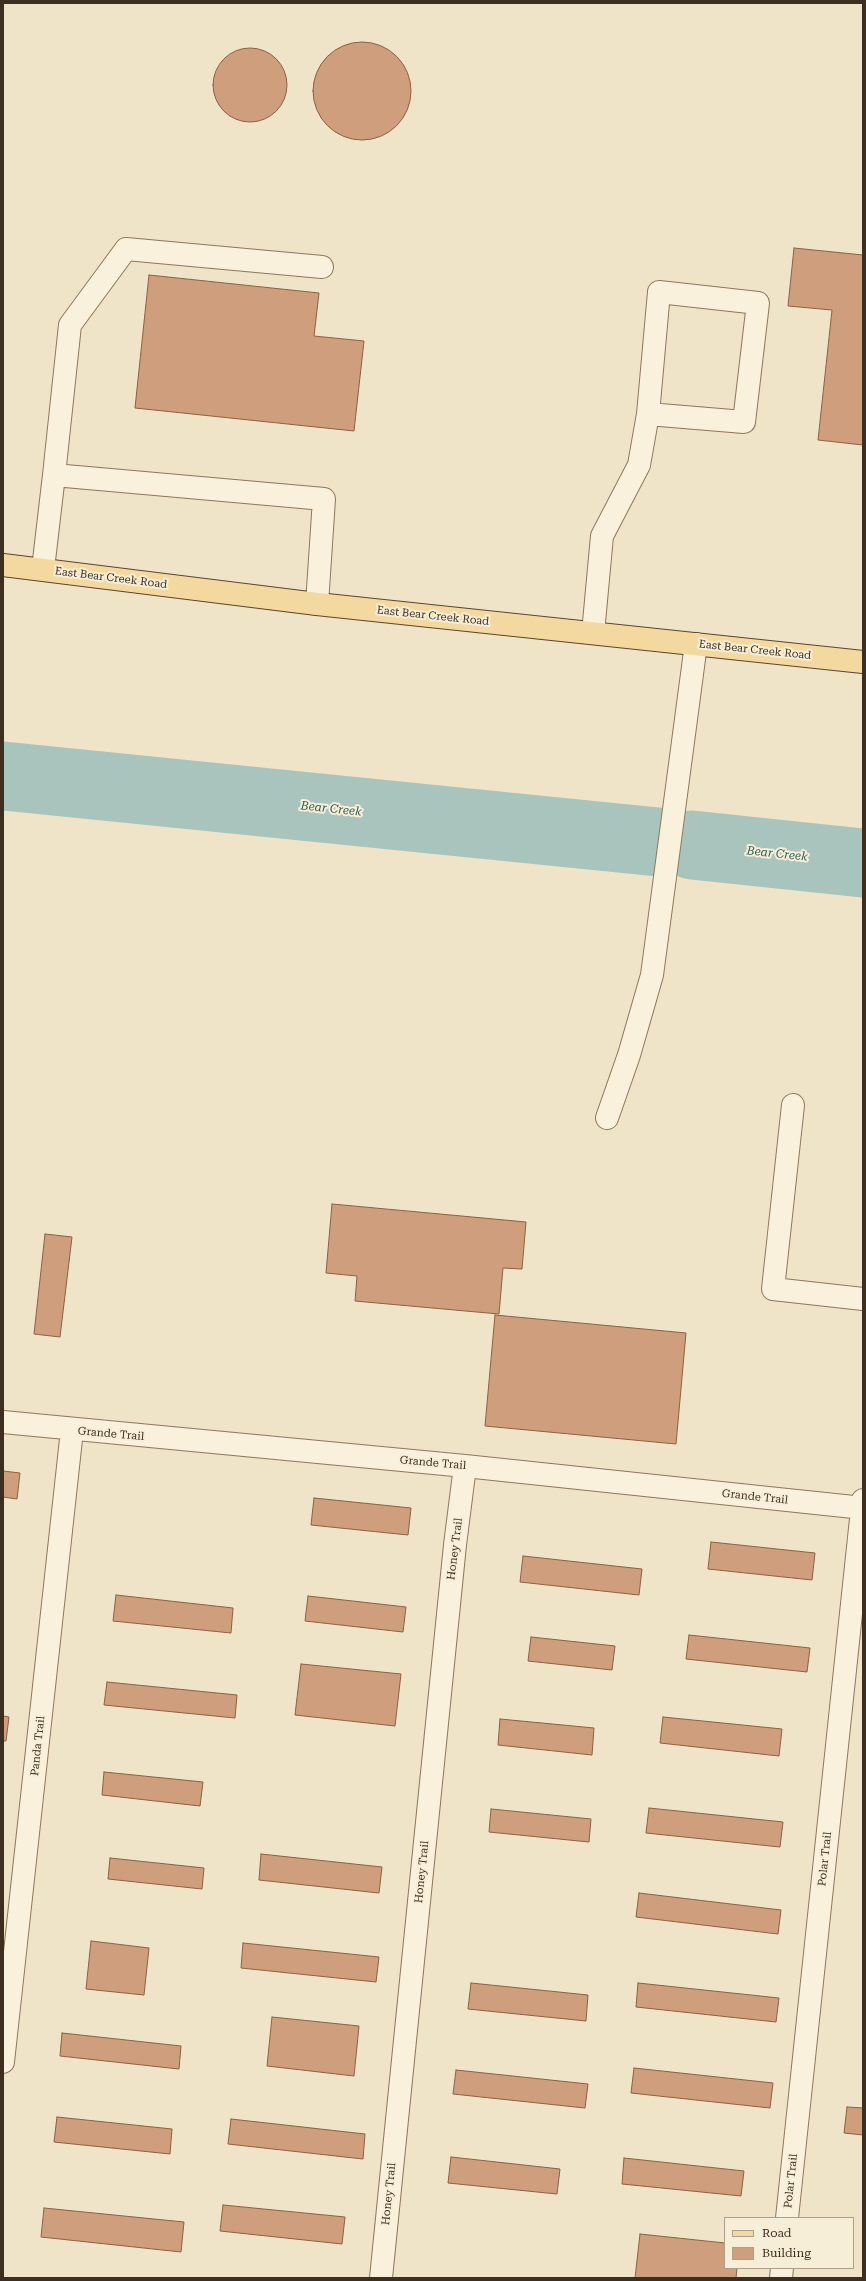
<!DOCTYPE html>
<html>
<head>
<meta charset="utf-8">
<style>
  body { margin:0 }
  #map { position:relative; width:866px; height:2281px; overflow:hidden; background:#f0e4c8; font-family:"Roboto Serif",serif }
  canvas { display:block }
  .frame { position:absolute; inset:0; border:4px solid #3d2e20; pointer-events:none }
  .legend { position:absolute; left:724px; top:2217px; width:130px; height:52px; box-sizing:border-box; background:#f7eed8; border:1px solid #ada18e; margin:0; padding:5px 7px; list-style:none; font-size:12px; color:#3d2e20 }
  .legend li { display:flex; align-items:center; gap:8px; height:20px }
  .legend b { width:20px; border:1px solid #ada18e }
</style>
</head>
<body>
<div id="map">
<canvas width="866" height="2281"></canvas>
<div class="frame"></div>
<ul class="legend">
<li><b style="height:5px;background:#f3d9a0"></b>Road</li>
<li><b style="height:11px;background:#cf9f7d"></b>Building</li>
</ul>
</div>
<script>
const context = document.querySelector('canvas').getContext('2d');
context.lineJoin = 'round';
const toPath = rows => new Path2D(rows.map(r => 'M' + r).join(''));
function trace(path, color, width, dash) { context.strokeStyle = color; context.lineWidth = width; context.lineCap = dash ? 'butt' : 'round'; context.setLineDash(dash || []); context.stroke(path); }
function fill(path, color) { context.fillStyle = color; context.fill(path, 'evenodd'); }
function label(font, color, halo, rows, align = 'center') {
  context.font = font + ' "Roboto Serif",serif'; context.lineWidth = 4; context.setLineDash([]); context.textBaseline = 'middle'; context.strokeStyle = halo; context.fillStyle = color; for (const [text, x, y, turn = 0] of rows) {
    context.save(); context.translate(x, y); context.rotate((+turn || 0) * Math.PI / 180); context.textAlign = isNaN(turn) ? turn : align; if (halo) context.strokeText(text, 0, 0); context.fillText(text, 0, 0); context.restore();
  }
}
const river = toPath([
  [3,776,658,842],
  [692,845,863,863]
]);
const building = toPath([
  '313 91a49 49 0 1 1 98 0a49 49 0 1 1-98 0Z',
  '213 85a37 37 0 1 1 74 0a37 37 0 1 1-74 0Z',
  [794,248,863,255,863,445,818,440,832,310,788,306,794,248],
  [149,275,319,293,314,336,364,341,354,431,135,408,149,275],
  [332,1204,526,1222,522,1269,503,1268,499,1314,355,1301,357,1276,326,1273,332,1204],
  [45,1234,72,1237,60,1337,34,1334,45,1234],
  [495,1315,686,1333,676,1444,485,1426,495,1315],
  [3,1471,20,1473,17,1499,3,1497,3,1471],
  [314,1498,411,1508,408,1535,311,1525,314,1498],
  [711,1542,815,1553,812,1580,708,1569,711,1542],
  [523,1556,642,1569,639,1595,520,1582,523,1556],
  [116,1595,233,1608,231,1633,113,1621,116,1595],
  [308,1596,406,1607,403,1632,305,1621,308,1596],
  [689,1635,810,1648,807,1672,686,1659,689,1635],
  [531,1637,615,1646,612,1670,528,1661,531,1637],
  [301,1664,401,1674,395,1726,295,1715,301,1664],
  [107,1682,237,1695,235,1718,104,1705,107,1682],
  [3,1716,9,1717,6,1741,3,1741,3,1716],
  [663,1717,782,1729,779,1756,660,1743,663,1717],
  [500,1719,594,1728,592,1755,498,1745,500,1719],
  [104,1772,203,1782,200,1806,102,1795,104,1772],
  [649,1808,783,1822,780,1847,646,1833,649,1808],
  [491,1809,591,1819,589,1842,489,1832,491,1809],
  [261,1854,382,1867,379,1893,259,1880,261,1854],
  [110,1858,204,1868,202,1889,108,1879,110,1858],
  [639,1893,781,1910,778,1934,636,1917,639,1893],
  [91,1941,149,1948,144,1995,86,1989,91,1941],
  [243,1943,379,1957,376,1982,241,1968,243,1943],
  [471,1983,588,1995,586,2021,468,2009,471,1983],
  [638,1983,779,1998,776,2022,636,2007,638,1983],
  [272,2017,359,2026,354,2076,267,2066,272,2017],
  [62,2033,181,2046,179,2069,60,2056,62,2033],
  [634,2068,773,2083,770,2108,631,2093,634,2068],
  [456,2070,588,2084,585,2108,453,2094,456,2070],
  [847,2107,863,2108,863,2135,844,2133,847,2107],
  [57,2117,172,2129,170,2154,54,2142,57,2117],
  [231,2119,365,2134,363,2159,228,2144,231,2119],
  [451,2157,560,2169,557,2194,448,2183,451,2157],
  [624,2158,744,2171,741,2196,622,2184,624,2158],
  [223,2205,345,2217,342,2244,220,2231,223,2205],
  [44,2208,184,2222,181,2252,41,2237,44,2208],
  [640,2234,725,2243,725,2268,737,2268,736,2278,635,2278,640,2234]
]);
const minor = toPath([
  [659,292,758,303,744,422,648,414,659,292],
  [43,569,54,475],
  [317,604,324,499,54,475,70,325,126,249,322,267],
  [593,633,602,536,639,465,648,414],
  [793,1105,773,1289,863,1299],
  [607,1118,629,1055,652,975,696,644],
  [3,1422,465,1466,863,1508],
  [3,2062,72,1430],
  [787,2218,863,1500],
  [381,2278,455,1545,465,1466],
  [781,2278,782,2268]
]);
const major = toPath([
  [3,565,317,604,863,662]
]);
const streetNames = [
  ["East Bear Creek Road",111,578,7],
  ["East Bear Creek Road",433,616,6],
  ["East Bear Creek Road",755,650,6],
  ["Grande Trail",111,1434,5],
  ["Grande Trail",433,1463,5],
  ["Grande Trail",755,1497,6],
  ["Honey Trail",455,1549,-83],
  ["Panda Trail",38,1746,-84],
  ["Polar Trail",825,1859,-84],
  ["Honey Trail",422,1872,-84],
  ["Polar Trail",791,2181,-84],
  ["Honey Trail",389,2194,-84]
];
const waterNames = [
  ["Bear Creek",331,809,6],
  ["Bear Creek",777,854,6]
];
trace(river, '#a9c4bc', 69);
fill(building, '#cf9f7d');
trace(building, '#8d5f41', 1);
trace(minor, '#8d765c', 24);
trace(major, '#5b4430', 24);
trace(minor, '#faf1dc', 22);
trace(major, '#f3d9a0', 22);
label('11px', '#3d2e20', '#f7eed8', streetNames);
label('italic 12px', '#2f5d5a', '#f7eed8', waterNames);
</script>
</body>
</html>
